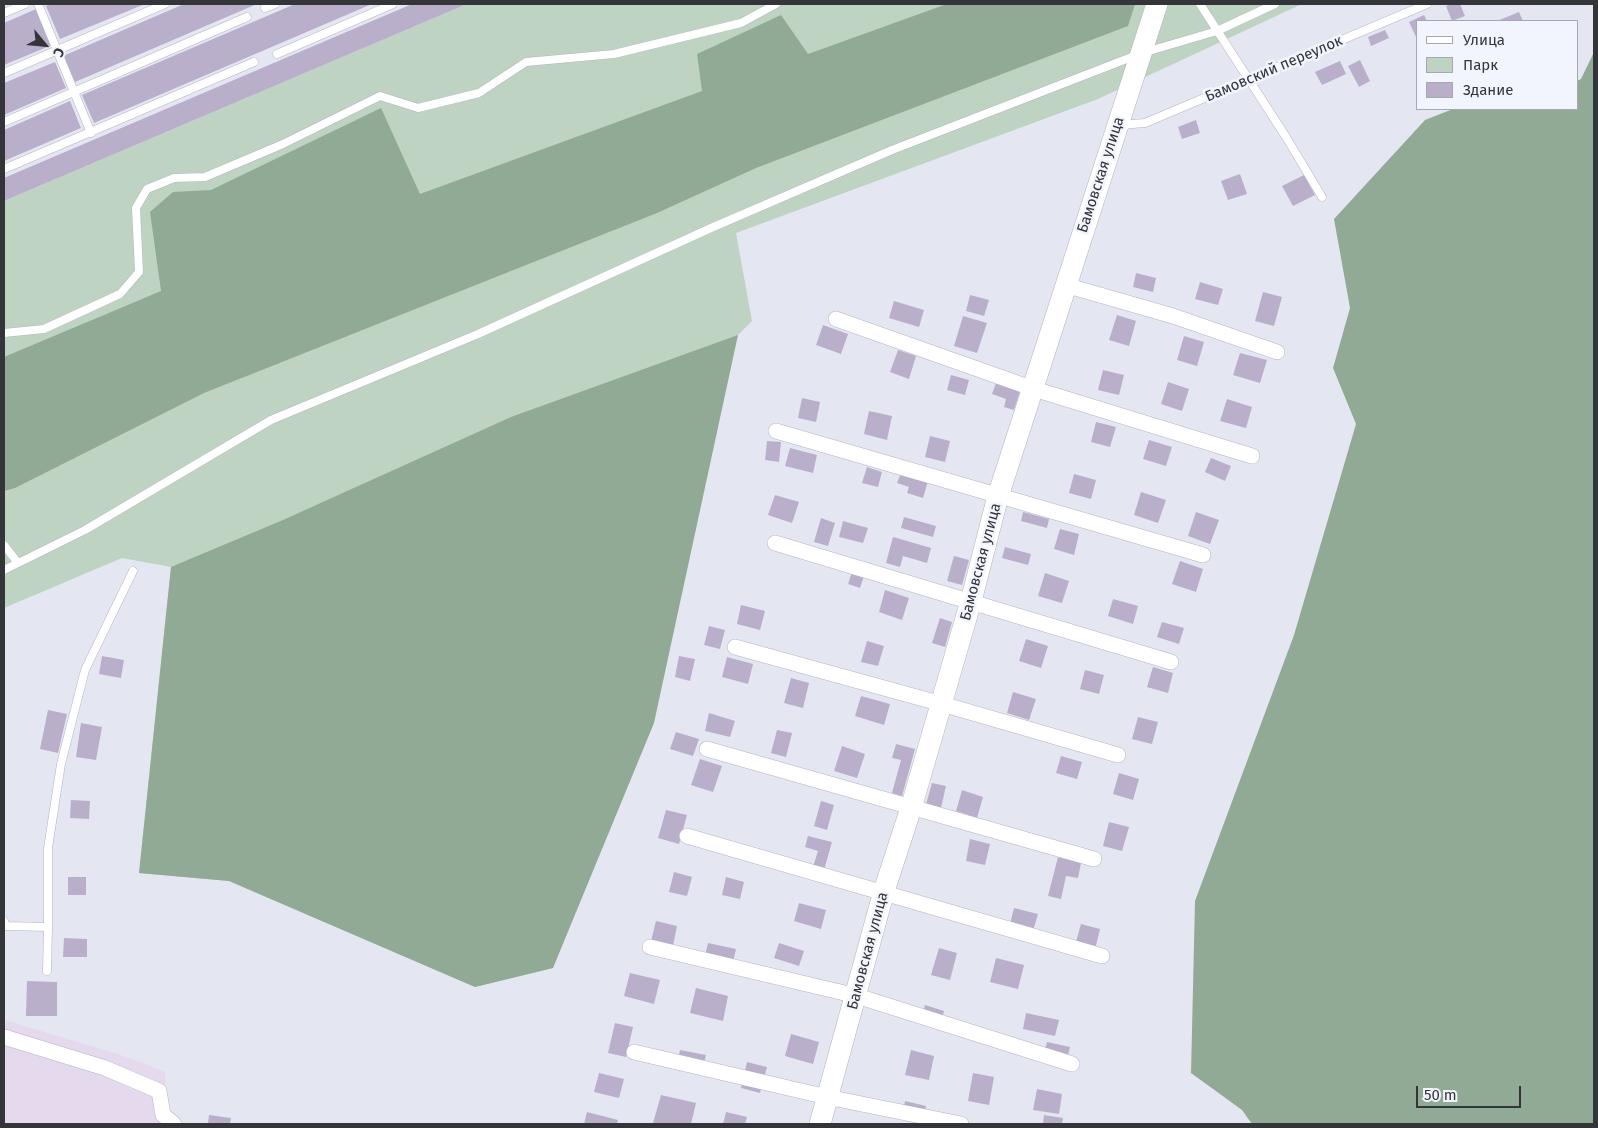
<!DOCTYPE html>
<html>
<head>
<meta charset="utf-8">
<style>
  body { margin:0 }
  #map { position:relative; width:1598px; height:1128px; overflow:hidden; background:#e4e7f2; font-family:"Fira Sans",sans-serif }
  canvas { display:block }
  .frame { position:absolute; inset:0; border:5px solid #333539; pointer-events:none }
  .legend { position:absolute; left:1416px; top:20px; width:162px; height:90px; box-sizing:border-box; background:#f2f5fd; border:1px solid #a6a8af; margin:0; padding:6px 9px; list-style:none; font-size:15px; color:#333539 }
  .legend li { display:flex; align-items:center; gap:10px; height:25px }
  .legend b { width:25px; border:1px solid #a6a8af }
  .north { position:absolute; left:20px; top:20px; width:50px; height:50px; -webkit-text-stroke:4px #f2f5fd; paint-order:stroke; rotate:118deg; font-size:14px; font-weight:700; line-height:20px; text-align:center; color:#333539 }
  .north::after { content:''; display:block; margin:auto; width:18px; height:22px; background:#333539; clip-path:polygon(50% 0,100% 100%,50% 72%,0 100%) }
  .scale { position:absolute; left:1416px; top:1086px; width:105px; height:22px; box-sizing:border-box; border:2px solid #333539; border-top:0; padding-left:6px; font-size:15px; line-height:18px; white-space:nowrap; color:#333539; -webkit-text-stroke:4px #f2f5fd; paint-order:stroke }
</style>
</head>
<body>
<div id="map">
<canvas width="1598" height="1128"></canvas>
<div class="frame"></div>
<ul class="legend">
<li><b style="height:6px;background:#fff"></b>Улица</li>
<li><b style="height:14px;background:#bed3c1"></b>Парк</li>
<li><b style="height:14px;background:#baafcb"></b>Здание</li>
</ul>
<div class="north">С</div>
<div class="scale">50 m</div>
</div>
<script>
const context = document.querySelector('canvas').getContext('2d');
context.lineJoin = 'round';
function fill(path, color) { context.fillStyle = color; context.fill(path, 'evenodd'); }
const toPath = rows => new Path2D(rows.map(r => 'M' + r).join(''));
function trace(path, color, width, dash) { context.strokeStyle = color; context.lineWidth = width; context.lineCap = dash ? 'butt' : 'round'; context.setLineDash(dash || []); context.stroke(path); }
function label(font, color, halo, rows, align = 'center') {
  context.font = font + ' "Fira Sans",sans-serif'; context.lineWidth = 5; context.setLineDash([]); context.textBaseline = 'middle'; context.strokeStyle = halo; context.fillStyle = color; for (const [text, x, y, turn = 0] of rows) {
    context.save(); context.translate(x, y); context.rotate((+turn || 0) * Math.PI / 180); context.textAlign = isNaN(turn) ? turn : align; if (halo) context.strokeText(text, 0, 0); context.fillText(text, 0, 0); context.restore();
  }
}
const industrial = toPath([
  [4,1020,118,1054,165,1072,167,1124,4,1124]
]);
const green = toPath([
  [467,4,1302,4,1098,99,736,233,752,321,738,335,553,968,475,987,229,881,139,873,171,567,122,558,4,608,4,201]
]);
const forest = toPath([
  [947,4,1135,4,1128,26,756,168,657,213,204,393,15,488,4,491,4,357,161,291,150,212,173,192,211,190,381,108,420,194,702,91,697,54,781,15,808,54],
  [1594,52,1594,1124,1252,1124,1242,1110,1191,1073,1195,901,1294,635,1356,424,1333,368,1350,308,1334,219,1425,120,1453,109,1577,109,1577,81,1581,79],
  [738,335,654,723,553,968,475,987,229,881,139,873,171,567,283,520,511,417]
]);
const building = toPath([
  [51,4,145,4,60,39,46,6],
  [184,4,257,4,75,82,63,56],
  [295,4,372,4,94,123,82,95],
  [412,4,467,4,4,201,4,178],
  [1453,4,1460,4,1465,16,1452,21,1446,6],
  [36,9,52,45,4,65,4,23],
  [1519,12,1523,21,1497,21],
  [1424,15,1427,21,1417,21,1417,39,1409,22],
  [1385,30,1389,38,1371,46,1368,37],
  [1360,60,1370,81,1359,87,1348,66],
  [1340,61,1346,74,1322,85,1315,72],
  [55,62,66,88,4,115,4,83],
  [70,101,81,128,4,161,4,130],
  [1196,120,1200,133,1182,139,1178,127],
  [1240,174,1247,194,1228,200,1221,181],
  [1304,175,1315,195,1293,206,1282,186],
  [1136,273,1156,278,1153,292,1133,287],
  [1200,282,1223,289,1218,305,1195,299],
  [1263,292,1282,297,1274,326,1255,321],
  [970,295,989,300,984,316,966,311],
  [894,301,924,310,919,327,889,318],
  [1117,315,1136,321,1129,346,1109,340],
  [963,316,987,323,977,353,954,346],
  [823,325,848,334,841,354,816,345],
  [1184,336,1204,342,1197,366,1177,360],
  [898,350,916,356,909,379,890,372],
  [1240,353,1267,360,1260,383,1233,375],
  [1103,370,1124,375,1119,395,1098,390],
  [951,375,969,380,965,395,947,390],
  [1168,382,1189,389,1182,411,1161,404],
  [996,383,1020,391,1014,410,1004,407,1006,399,992,394],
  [802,398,820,402,816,422,798,418],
  [1227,399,1252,407,1246,428,1220,421],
  [869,411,892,416,887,440,864,434],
  [1096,422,1116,427,1110,447,1091,442],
  [930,436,950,441,945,462,925,457],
  [1149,440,1172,447,1166,466,1143,459],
  [767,441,781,442,779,462,765,460],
  [790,448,817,455,813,473,785,466],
  [1211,458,1231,466,1225,481,1205,472],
  [867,467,882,472,878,487,862,483],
  [901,473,928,481,923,498,907,493,909,487,897,483],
  [1074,474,1096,480,1091,499,1069,493],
  [1141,492,1166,500,1158,523,1134,515],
  [775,495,799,502,792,523,768,515],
  [1023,512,1049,519,1047,528,1021,521],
  [1196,512,1219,520,1210,544,1188,536],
  [904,517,936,526,933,537,901,528],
  [821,518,835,523,828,546,814,542],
  [843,521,868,528,863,543,839,537],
  [1060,529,1079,534,1074,555,1054,549],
  [893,537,931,548,927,563,903,556,900,567,886,563],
  [1005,547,1031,554,1028,565,1002,558],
  [954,556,969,560,962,585,947,581],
  [1180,561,1203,569,1196,592,1172,584],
  [852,572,864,576,860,588,848,584],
  [1045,573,1069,581,1062,603,1038,596],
  [885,590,909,598,902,620,879,612],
  [1113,599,1138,606,1133,624,1108,616],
  [741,605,765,611,760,630,737,624],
  [940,618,952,622,945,647,932,643],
  [1162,622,1184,628,1179,644,1157,637],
  [709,626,725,630,720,649,704,645],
  [1026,639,1048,646,1041,668,1019,661],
  [867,641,884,646,878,666,861,662],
  [102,656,124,660,121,678,99,674],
  [679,656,695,659,690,681,675,677],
  [727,657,753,664,748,684,722,677],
  [1153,667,1173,673,1168,693,1147,687],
  [1085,670,1104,675,1099,694,1080,689],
  [791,678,809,683,803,708,784,703],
  [1013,692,1036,699,1029,720,1007,713],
  [861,696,890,704,884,725,855,716],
  [48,710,67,714,58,753,40,749],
  [709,713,735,721,730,737,705,731],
  [1138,717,1158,722,1152,744,1132,739],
  [81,723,102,727,96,760,76,757],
  [777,730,792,733,786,757,771,753],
  [676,732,699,739,693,756,670,749],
  [896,744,915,749,902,796,892,793,901,760,892,758],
  [842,746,865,754,857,778,834,771],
  [1061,756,1082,762,1077,779,1056,773],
  [700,759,722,766,713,792,691,785],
  [1119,773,1139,779,1133,800,1113,794],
  [932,783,946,786,941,808,926,804],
  [962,790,983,797,977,818,956,811],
  [71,800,90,801,89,819,70,818],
  [821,801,834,805,827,830,814,826],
  [666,810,687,815,679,844,658,838],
  [1109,822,1129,827,1122,851,1103,846],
  [808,836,832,842,824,870,813,867,818,851,805,847],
  [970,839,990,844,985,865,966,861],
  [1058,857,1081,863,1078,878,1066,876,1061,899,1048,896],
  [674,872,692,877,687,896,669,892],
  [68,877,86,877,86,895,68,895],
  [726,877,744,882,740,899,722,895],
  [799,903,826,910,821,929,794,921],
  [1014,908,1038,914,1031,938,1008,932],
  [656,921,677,926,673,946,651,941],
  [1081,924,1100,929,1094,954,1074,949],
  [64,938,87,939,87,957,63,957],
  [708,943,736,949,731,971,703,964],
  [779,943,804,951,799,966,774,958],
  [939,948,957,953,950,980,931,975],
  [996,958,1024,965,1018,989,990,982],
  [630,973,660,980,654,1004,624,996],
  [27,981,57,982,57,1016,26,1016],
  [696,988,728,996,723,1021,690,1013],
  [925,1005,944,1011,940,1026,921,1021],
  [1026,1013,1059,1020,1055,1036,1023,1029],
  [615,1023,633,1027,626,1057,608,1053],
  [791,1034,819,1042,813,1064,785,1056],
  [1047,1042,1070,1047,1065,1067,1042,1062],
  [680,1050,706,1055,701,1075,676,1069],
  [911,1050,934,1056,929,1080,905,1075],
  [747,1062,767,1067,760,1093,741,1088],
  [599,1073,624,1079,619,1098,594,1092],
  [973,1073,994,1077,989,1105,968,1101],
  [1037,1089,1062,1094,1059,1114,1033,1110],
  [661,1095,696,1103,691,1124,653,1123],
  [905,1101,926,1106,923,1121,902,1116],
  [587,1112,618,1120,617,1124,584,1124],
  [726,1112,747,1117,745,1124,723,1124],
  [209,1115,231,1118,230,1124,208,1124],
  [1044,1115,1063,1118,1062,1124,1043,1124]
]);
const lane = toPath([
  [38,4,91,133],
  [1200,4,1286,137,1322,197],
  [265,8,275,4],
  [4,13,25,4],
  [277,54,393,4],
  [4,73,165,4],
  [4,122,247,17],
  [1120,125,1145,123,1427,4],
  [4,169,254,62],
  [4,333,44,329,120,294,139,272,136,208,147,189,174,178,205,177,283,144,380,96,418,108,479,93,526,62,614,54,741,23,776,4],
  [4,545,18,563],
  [4,570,85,530,271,420,478,334,711,228,892,150,1142,53,1217,31,1275,4],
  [4,921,6,926,48,927,47,971],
  [48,927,48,848,61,764,85,670,133,571]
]);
const street = toPath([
  [1065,285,1173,316,1277,352],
  [836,319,1034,389,1252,456],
  [776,431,1203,555],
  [775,543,1171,662],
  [735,647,942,704,1118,755],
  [707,749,1094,859],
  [687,836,1102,956],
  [650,947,857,996,1072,1064],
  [4,1037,105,1068,159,1091,163,1115,174,1124],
  [634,1052,827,1097,961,1124]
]);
const secondary = toPath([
  [820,1124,884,891,911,808,971,601,998,496,1157,4]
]);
const streetNames = [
  ["Бамовский переулок",1274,69,-23],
  ["Бамовская улица",1101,175,-72],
  ["Бамовская улица",981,562,-75],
  ["Бамовская улица",868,951,-75]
];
fill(industrial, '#e4d9ed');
fill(green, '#bed3c1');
fill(forest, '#91aa95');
fill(building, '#baafcb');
trace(lane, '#b2b5c0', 9);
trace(street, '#b2b5c0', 16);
trace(secondary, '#b2b5c0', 22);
trace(lane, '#fff', 8);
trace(street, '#fff', 15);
trace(secondary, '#fff', 21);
label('15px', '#333539', '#f2f5fd', streetNames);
</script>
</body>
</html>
